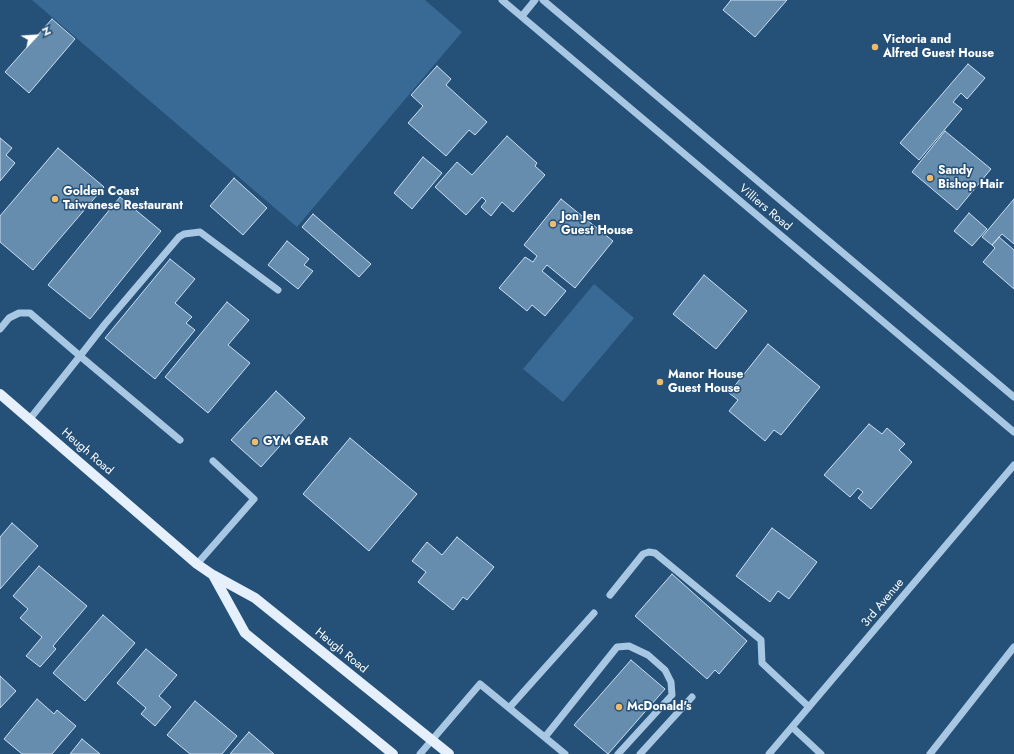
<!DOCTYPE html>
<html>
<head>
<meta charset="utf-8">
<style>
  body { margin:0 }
  #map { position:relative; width:1014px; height:754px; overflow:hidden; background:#255077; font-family:Jost,sans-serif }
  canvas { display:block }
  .north { position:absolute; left:16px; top:16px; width:40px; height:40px; -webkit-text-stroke:3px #255077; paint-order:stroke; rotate:65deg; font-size:11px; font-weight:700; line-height:16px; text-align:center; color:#fff }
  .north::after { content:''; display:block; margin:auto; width:14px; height:18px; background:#fff; clip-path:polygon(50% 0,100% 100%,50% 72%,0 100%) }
</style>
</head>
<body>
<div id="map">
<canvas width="1014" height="754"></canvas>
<div class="north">N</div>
</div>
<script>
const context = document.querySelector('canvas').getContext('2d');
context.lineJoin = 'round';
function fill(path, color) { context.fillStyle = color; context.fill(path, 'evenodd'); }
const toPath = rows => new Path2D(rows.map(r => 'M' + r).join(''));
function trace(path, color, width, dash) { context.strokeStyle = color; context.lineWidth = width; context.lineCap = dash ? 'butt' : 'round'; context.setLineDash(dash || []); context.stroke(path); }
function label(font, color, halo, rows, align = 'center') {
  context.font = font + ' Jost,sans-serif'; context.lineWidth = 3; context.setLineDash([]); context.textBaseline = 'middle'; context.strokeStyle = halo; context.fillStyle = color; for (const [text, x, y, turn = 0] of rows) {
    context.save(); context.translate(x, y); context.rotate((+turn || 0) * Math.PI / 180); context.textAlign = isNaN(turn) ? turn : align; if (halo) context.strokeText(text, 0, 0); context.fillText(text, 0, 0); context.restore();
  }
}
const green = toPath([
  [32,0,425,0,462,32,297,227],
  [594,284,634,318,563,402,523,369]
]);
const building = toPath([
  [731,0,787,0,755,37,723,10,731,0],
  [52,19,75,39,29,93,5,72,52,19],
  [968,64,985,78,967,99,961,93,953,102,962,109,919,160,900,143,968,64],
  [437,66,451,79,446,85,487,122,475,135,469,130,446,156,408,123,423,106,411,95,437,66],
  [945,131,991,169,957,210,912,172,945,131],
  [507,136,537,163,535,166,545,175,513,212,502,202,491,216,481,207,486,201,482,197,466,215,435,187,457,162,472,175,507,136],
  [0,138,12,148,6,155,15,163,0,181,0,138],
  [58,148,104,187,33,270,0,242,0,216,58,148],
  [423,157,442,173,412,209,394,193,423,157],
  [234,178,267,208,243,235,210,206,234,178],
  [120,197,161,231,90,319,48,285,120,197],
  [561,199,613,241,575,288,547,265,542,271,566,291,545,316,532,305,527,311,499,288,525,257,533,262,537,256,524,245,561,199],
  [1014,199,1014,244,1002,234,992,245,982,237,1014,199],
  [969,213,987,229,972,246,954,231,969,213],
  [313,214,371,264,359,277,302,227,313,214],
  [999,237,1014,250,1014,289,983,262,995,248,992,245,999,237],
  [287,241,309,259,304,265,313,271,298,289,268,265,287,241],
  [170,259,195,279,175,303,192,317,186,323,195,330,155,379,105,338,170,259],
  [704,275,747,311,716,349,673,314,704,275],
  [227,302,249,320,228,345,250,363,208,413,165,377,227,302],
  [768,344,820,387,781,435,774,430,765,441,729,411,738,400,729,393,768,344],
  [276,391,305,418,261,467,231,440,276,391],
  [869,424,882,434,887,428,905,444,899,450,912,462,871,509,858,498,863,492,858,488,850,497,824,475,869,424],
  [350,438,417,494,369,551,303,494,350,438],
  [12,523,38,546,0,589,0,537,12,523],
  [772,528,817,562,789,599,778,591,770,602,736,576,772,528],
  [457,537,494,567,467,600,463,597,453,610,418,582,426,572,412,561,427,542,442,555,457,537],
  [39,566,87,606,53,646,56,649,40,667,26,656,42,637,20,618,28,609,13,596,39,566],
  [672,574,747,641,719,674,715,670,707,679,635,616,672,574],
  [103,615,135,643,85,701,53,673,103,615],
  [146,649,177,675,159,696,171,707,155,726,141,714,146,708,117,683,146,649],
  [631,660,665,689,608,754,574,725,631,660],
  [0,676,16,691,0,708,0,676],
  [37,699,54,714,57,710,76,726,52,754,22,754,4,739,37,699],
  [195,701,237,736,222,754,190,754,167,735,195,701],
  [249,732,274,754,230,754,249,732],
  [82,739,100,754,70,754,82,739]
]);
const minor = toPath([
  [502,0,1014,432],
  [543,0,1014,397],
  [522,16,535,0],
  [0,329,9,318,19,313,30,313,80,356,29,420],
  [180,440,80,356,105,324,179,237,184,234,200,232,278,290],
  [197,564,254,499,213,461],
  [610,595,643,554,649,552,655,553,761,640,762,663,809,707],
  [509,708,594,613],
  [792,727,821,754],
  [545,737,617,647,629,646,648,655,665,670,671,682,672,695,618,754],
  [420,754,480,684,565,754],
  [640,754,692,697],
  [769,754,1014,465],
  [930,754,1014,647]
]);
const major = toPath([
  [0,394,197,564,213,575,255,598,449,754],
  [213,575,245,633,393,754]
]);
const markers = [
  [875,47,4,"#ecbc6c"],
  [930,178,4,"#ecbc6c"],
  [55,199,4,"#ecbc6c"],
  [553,224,4,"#ecbc6c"],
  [660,382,4,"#ecbc6c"],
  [255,442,4,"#ecbc6c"],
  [619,707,4,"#ecbc6c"]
];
const poiNames = [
  ["Victoria and",883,40],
  ["Alfred Guest House",883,54],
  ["Sandy",938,171],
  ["Bishop Hair",938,185],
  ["Golden Coast",63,192],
  ["Taiwanese Restaurant",63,206],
  ["Jon Jen",561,217],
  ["Guest House",561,231],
  ["Manor House",668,375],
  ["Guest House",668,389],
  ["GYM GEAR",263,442],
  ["McDonald's",627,707]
];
const streetNames = [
  ["Villiers Road",765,208,40],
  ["Heugh Road",87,452,41],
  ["3rd Avenue",883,603,-50],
  ["Heugh Road",341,651,39]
];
fill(green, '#396a95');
fill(building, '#668cae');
trace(building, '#c9dff3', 1);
trace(minor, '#a7c7e3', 7);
trace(major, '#e6f0fc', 10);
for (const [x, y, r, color] of markers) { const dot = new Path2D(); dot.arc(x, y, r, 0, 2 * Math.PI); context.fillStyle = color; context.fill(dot); trace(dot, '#255077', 1.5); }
label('bold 12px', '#fff', '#255077', poiNames, 'left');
label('12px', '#fff', '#255077', streetNames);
</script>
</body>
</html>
